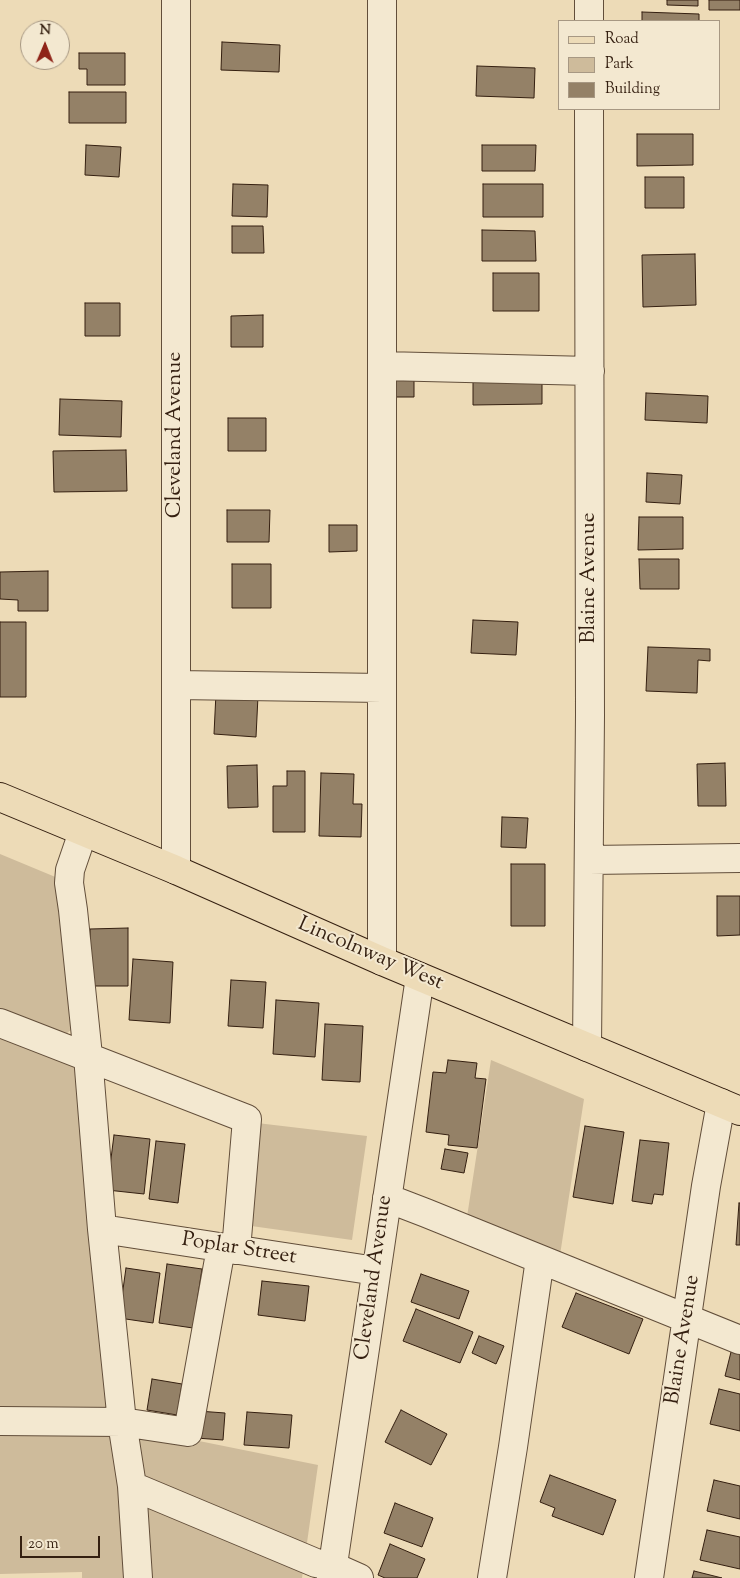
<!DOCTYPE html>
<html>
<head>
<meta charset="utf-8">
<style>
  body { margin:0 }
  #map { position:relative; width:740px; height:1578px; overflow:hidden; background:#eddbb7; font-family:"Sorts Mill Goudy",serif }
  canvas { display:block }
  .legend { position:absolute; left:558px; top:20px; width:162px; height:90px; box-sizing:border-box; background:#f3e8d0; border:1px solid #a79883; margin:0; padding:6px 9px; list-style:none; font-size:15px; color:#341f10 }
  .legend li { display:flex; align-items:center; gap:10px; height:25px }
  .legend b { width:25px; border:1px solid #a79883 }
  .north { position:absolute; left:20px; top:20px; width:50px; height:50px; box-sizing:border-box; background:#f3e8d0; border:1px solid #a79883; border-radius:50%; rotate:1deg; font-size:14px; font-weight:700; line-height:20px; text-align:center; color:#341f10 }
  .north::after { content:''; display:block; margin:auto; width:18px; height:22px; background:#8f2418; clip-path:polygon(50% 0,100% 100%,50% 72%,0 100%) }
  .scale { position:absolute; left:20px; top:1536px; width:80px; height:22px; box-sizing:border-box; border:2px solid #341f10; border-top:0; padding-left:6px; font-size:15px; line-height:18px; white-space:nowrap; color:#341f10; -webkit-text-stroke:4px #f3e8d0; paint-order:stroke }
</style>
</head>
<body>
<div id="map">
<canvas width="740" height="1578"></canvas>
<ul class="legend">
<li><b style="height:6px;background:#eddbb7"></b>Road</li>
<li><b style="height:14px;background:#cebb9b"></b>Park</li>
<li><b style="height:14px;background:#948167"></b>Building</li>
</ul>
<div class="north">N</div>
<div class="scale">20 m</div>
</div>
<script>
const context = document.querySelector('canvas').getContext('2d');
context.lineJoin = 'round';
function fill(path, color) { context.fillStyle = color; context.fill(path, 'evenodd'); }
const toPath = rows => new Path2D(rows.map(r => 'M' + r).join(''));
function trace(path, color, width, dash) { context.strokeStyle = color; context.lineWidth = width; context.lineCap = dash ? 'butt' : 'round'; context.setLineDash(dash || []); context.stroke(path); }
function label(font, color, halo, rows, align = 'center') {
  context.font = font + ' "Sorts Mill Goudy",serif'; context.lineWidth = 4; context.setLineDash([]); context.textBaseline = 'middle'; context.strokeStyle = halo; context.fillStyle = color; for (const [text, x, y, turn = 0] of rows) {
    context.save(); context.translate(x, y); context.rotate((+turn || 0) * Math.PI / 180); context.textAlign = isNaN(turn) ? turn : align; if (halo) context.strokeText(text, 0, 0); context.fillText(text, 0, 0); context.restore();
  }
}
const green = toPath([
  [0,854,65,881,77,1025,61,1038,0,1014],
  [0,1032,80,1063,114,1413,0,1412],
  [491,1060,584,1099,560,1255,467,1217],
  [257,1123,367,1136,352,1240,244,1225],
  [0,1426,194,1440,318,1465,302,1578,82,1578,82,1572,0,1574]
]);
const building = toPath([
  [667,0,698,0,698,6,667,5,667,0],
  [709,0,740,0,740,10,709,10,709,0],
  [642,12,699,14,699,21,642,21,642,12],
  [222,42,280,45,279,72,221,70,222,42],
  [79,53,125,53,125,85,87,85,87,69,79,69,79,53],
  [477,66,535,68,534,98,476,96,477,66],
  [69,92,126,92,126,123,69,123,69,92],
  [637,134,693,134,693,165,637,166,637,134],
  [86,145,121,147,119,177,85,175,86,145],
  [482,145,536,145,535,171,482,171,482,145],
  [645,177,684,177,684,208,645,208,645,177],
  [233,184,268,185,267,217,232,216,233,184],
  [483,184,543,184,543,217,483,217,483,184],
  [232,226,263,226,264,253,232,253,232,226],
  [482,230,535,231,536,261,482,261,482,230],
  [695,254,696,305,643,307,642,255,695,254],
  [493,273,539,273,539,311,493,311,493,273],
  [85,303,120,303,120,336,85,336,85,303],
  [263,315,263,347,231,347,231,316,263,315],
  [385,373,414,373,414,397,385,397,385,373],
  [542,374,542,404,473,405,473,375,542,374],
  [646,393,708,396,707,423,645,420,646,393],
  [60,399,122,401,121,437,59,435,60,399],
  [228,418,266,418,266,451,228,451,228,418],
  [126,450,127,491,54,492,53,451,126,450],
  [647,473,682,475,680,504,646,502,647,473],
  [227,510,270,510,269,542,227,542,227,510],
  [639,517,683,517,683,549,638,550,639,517],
  [329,525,357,525,357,551,329,552,329,525],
  [639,559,679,559,679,589,640,589,639,559],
  [232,564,271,564,271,608,232,608,232,564],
  [48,571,48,611,18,611,18,600,0,599,0,572,48,571],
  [473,620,518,622,516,655,471,653,473,620],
  [0,622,26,622,26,697,0,697,0,622],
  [648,647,710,649,710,661,698,660,697,693,646,691,648,647],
  [216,693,258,696,256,737,214,734,216,693],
  [725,763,726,806,698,806,697,764,725,763],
  [257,765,258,807,228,808,227,766,257,765],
  [287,771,305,771,305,832,273,832,273,786,287,786,287,771],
  [321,773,354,774,353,804,362,804,361,837,319,836,321,773],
  [502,817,528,818,526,848,501,847,502,817],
  [511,864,545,864,545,926,511,926,511,864],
  [717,896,740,896,740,935,717,936,717,896],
  [128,928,128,986,91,986,90,929,128,928],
  [133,959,173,962,170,1023,129,1020,133,959],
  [231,980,266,982,263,1028,228,1026,231,980],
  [276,1000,319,1003,315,1057,273,1054,276,1000],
  [325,1024,363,1026,360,1082,322,1080,325,1024],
  [448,1060,477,1063,475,1078,486,1079,477,1148,448,1145,449,1135,426,1132,433,1072,446,1073,448,1060],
  [585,1126,624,1132,613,1204,573,1197,585,1126],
  [114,1135,150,1139,144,1194,107,1190,114,1135],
  [640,1140,669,1143,663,1195,654,1194,652,1204,632,1201,640,1140],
  [156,1141,185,1144,178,1203,149,1199,156,1141],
  [445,1149,468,1153,464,1173,441,1169,445,1149],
  [739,1203,740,1203,740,1245,736,1245,739,1203],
  [167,1264,202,1269,193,1328,159,1323,167,1264],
  [126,1268,160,1273,153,1323,119,1318,126,1268],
  [421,1274,469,1291,459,1319,411,1302,421,1274],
  [262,1281,309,1286,305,1321,258,1315,262,1281],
  [576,1293,643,1319,629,1354,562,1327,576,1293],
  [416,1309,473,1332,460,1363,403,1341,416,1309],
  [479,1336,504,1346,496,1364,472,1353,479,1336],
  [731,1352,740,1354,740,1380,725,1376,731,1352],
  [152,1379,182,1384,177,1415,147,1410,152,1379],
  [719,1389,740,1394,740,1431,710,1424,719,1389],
  [401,1410,447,1434,431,1465,385,1442,401,1410],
  [198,1411,225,1413,223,1440,196,1438,198,1411],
  [247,1412,292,1415,289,1448,244,1445,247,1412],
  [550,1475,616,1500,603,1535,552,1516,555,1508,540,1502,550,1475],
  [714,1480,740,1486,740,1519,707,1511,714,1480],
  [395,1503,433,1518,422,1547,384,1533,395,1503],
  [707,1530,740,1537,740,1569,700,1560,707,1530],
  [390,1544,425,1559,417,1578,385,1578,378,1575,390,1544],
  [694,1571,722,1578,692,1578,694,1571]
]);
const minor = toPath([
  [589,0,589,21],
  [383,366,590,371],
  [177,685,382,688],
  [83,832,70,870,69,883,73,910,88,1056,102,1229,122,1422,132,1486,138,1578],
  [589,860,740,858],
  [176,870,176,0],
  [382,961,382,0],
  [0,1023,247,1119,236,1250],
  [587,1047,590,715,589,109],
  [387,1198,426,1213,740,1340],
  [102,1229,376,1271],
  [0,1421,122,1422,188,1432,221,1248],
  [132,1486,316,1563,332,1566,359,1578],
  [331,1578,420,977],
  [492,1578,513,1447,540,1259],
  [649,1578,706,1186,721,1103]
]);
const major = toPath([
  [0,797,176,870,382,961,740,1111]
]);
const streetNames = [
  ["Cleveland Avenue",176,435,-90],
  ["Blaine Avenue",590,578,-90],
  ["Lincolnway West",370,955,23],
  ["Poplar Street",239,1250,9],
  ["Cleveland Avenue",375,1278,-82],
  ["Blaine Avenue",684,1340,-81]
];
fill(green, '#cebb9b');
fill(building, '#948167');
trace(building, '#341f10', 1);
trace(minor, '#624e3a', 30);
trace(major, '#341f10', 30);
trace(minor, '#f3e8d0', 28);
trace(major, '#eddbb7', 28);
label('21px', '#341f10', '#f3e8d0', streetNames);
</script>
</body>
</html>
